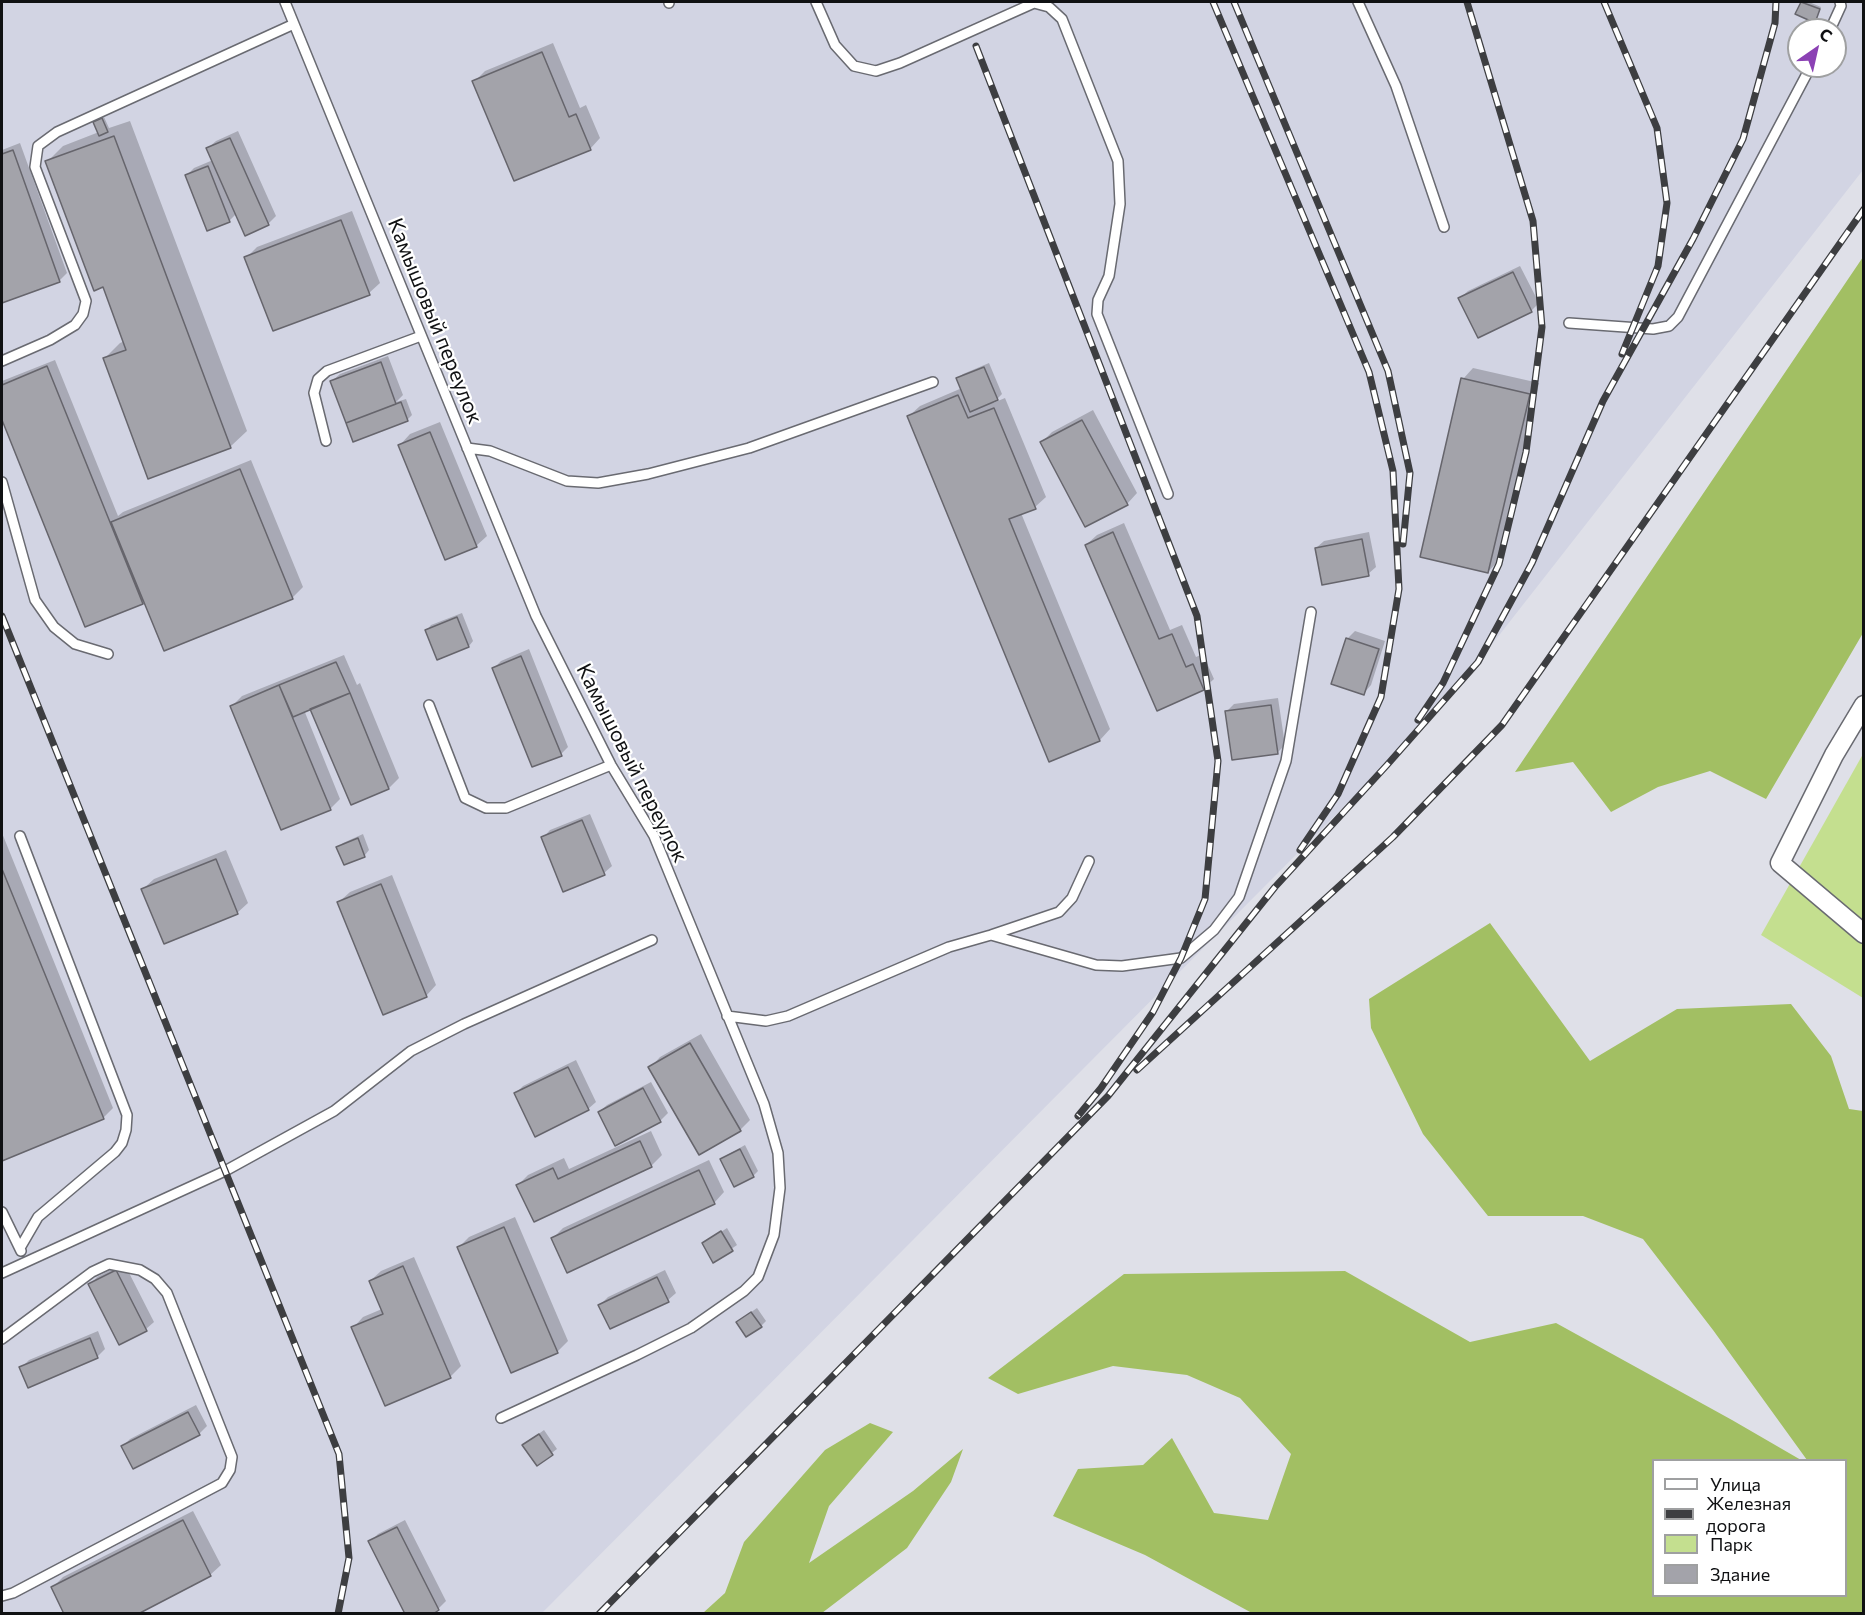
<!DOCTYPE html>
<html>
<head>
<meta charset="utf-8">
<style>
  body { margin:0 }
  #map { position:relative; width:1865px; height:1615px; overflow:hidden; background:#dfe0e8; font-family:Commissioner,sans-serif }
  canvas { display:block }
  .frame { position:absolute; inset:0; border:3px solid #101113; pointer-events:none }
  .legend { position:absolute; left:1652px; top:1459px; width:195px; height:138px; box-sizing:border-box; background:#fff; border:2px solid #9fa0a1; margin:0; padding:8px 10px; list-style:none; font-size:18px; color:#101113 }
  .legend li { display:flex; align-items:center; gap:12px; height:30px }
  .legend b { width:30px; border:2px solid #9fa0a1 }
  .north { position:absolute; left:1787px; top:18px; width:60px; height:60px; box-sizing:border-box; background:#fff; border:2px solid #9fa0a1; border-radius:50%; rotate:34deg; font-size:16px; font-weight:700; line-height:24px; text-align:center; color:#101113 }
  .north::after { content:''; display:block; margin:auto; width:21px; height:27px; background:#8b41b4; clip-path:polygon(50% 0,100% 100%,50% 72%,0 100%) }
</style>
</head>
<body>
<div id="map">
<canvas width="1865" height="1615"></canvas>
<div class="frame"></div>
<ul class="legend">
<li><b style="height:8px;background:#fff"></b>Улица</li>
<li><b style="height:8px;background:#3d3e41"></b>Железная дорога</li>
<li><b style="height:16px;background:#c4df8f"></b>Парк</li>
<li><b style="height:16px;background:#a3a3aa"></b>Здание</li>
</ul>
<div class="north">С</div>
</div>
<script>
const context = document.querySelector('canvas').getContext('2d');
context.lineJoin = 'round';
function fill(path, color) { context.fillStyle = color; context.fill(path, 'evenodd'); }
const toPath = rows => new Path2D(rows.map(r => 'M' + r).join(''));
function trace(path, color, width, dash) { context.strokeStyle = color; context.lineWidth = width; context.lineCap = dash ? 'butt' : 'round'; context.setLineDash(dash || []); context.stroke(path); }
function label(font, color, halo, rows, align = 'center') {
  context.font = font + ' Commissioner,sans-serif'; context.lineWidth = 4.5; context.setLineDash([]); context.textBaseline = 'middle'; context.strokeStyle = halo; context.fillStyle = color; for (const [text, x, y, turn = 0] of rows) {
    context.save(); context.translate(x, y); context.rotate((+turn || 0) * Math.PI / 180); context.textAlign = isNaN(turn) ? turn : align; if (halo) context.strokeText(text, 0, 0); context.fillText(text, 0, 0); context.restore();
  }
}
const built = toPath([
  [2,2,1863,2,1863,170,1443,707,542,1613,2,1614],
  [1799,30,1835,30,1835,66,1799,66]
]);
const green = toPath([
  [1863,754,1863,998,1761,935]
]);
const forest = toPath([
  [1863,257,1863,633,1766,799,1710,771,1658,787,1611,812,1573,762,1515,772],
  [1490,923,1590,1061,1677,1009,1791,1004,1831,1056,1849,1109,1863,1111,1863,1613,1252,1613,1145,1555,1053,1516,1078,1469,1143,1465,1172,1438,1214,1513,1268,1520,1291,1454,1240,1398,1187,1375,1113,1366,1018,1394,988,1378,1124,1274,1345,1271,1470,1342,1556,1323,1732,1420,1801,1460,1654,1460,1654,1596,1846,1596,1846,1460,1807,1460,1713,1330,1643,1239,1583,1216,1488,1216,1423,1134,1371,1028,1369,999],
  [870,1423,893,1432,829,1506,809,1563,913,1491,963,1449,951,1482,907,1548,822,1613,703,1613,725,1593,744,1542,825,1450]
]);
const shadow = toPath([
  [1802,2,1809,2,1821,7,1816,19,1797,13],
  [553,43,580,108,586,105,600,138,590,149,474,82,485,71],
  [104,117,109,128,130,121,247,431,231,446,149,477,104,359,120,343,125,341,104,285,47,162,63,146,99,132,95,122],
  [238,131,276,216,268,224,237,213,230,220,208,229,187,175,194,168,213,160,208,148,216,141],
  [20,143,67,273,59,281,2,301,2,150],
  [352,211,380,283,369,293,246,258,257,247],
  [1520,266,1539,303,1531,311,1460,298,1468,291],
  [388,356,403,395,396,402,406,399,412,415,407,420,332,381,340,374],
  [55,360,118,516,123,512,251,460,303,587,293,597,165,649,145,600,86,625,2,416,2,381],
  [989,363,1002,394,993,403,1005,398,1046,497,1035,507,1021,513,1110,729,1100,740,1050,760,909,416,920,406,962,388,958,378,963,374],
  [1473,368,1539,383,1498,561,1488,572,1463,379],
  [1093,410,1137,493,1127,504,1042,442,1052,432],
  [440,422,487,536,476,546,400,445,410,434],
  [1124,523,1170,630,1182,625,1196,657,1203,654,1214,679,1203,689,1157,709,1086,545,1097,535],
  [1369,532,1376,567,1368,574,1316,548,1324,541],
  [462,613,473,641,469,646,427,630,431,625],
  [1355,631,1385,641,1371,685,1364,693,1347,639],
  [529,649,568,747,561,754,494,668,501,661],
  [344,655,357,685,360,683,399,778,389,788,311,707,304,710,340,799,330,809,232,706,242,696],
  [1278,698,1285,745,1277,753,1227,711,1234,704],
  [590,814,612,866,604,873,543,838,550,830],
  [2,833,113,1108,103,1118,2,1159],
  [363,834,369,850,365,855,344,863,338,848,343,843],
  [226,850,248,903,237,913,143,889,154,879],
  [392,875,436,985,426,996,339,902,350,892],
  [701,1034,750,1120,740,1130,650,1068,660,1057],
  [576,1060,596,1102,588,1109,516,1093,523,1086],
  [651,1082,668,1113,660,1121,599,1112,607,1105],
  [651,1131,662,1155,651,1166,534,1220,518,1185,528,1175,564,1158,569,1169],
  [745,1145,758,1171,753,1176,722,1159,727,1155],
  [709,1160,724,1192,714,1203,553,1238,563,1228],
  [515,1217,568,1341,557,1352,458,1248,469,1237],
  [727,1228,737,1245,714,1261,703,1244],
  [414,1257,461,1366,450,1377,353,1328,363,1317,382,1309,370,1281,381,1271],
  [124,1263,154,1322,146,1329,90,1285,97,1277],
  [665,1270,676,1293,668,1300,600,1305,608,1297],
  [757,1308,766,1321,761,1326,737,1322],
  [98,1331,105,1349,97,1357,21,1368,29,1360],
  [196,1405,207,1426,199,1434,123,1446,130,1439],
  [544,1430,557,1449,537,1464,529,1441],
  [193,1511,221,1565,210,1575,53,1587,63,1577],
  [405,1520,446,1601,438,1609,370,1542,378,1534]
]);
const building = toPath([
  [1801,2,1820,9,1815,23,1795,14,1801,2],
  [542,52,569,117,576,114,591,150,514,181,472,81,542,52],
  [102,118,108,132,99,136,93,122,102,118],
  [114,136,231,448,148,479,103,358,126,350,103,287,94,291,45,161,114,136],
  [230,138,269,225,245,236,206,148,230,138],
  [13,150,60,282,2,303,2,154,13,150],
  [208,166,230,222,207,231,185,175,208,166],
  [341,220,370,295,273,331,244,257,341,220],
  [1513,272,1532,312,1478,338,1458,298,1513,272],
  [381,362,396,404,346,423,330,381,381,362],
  [47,366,143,604,85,627,2,420,2,385,47,366],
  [984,367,998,400,970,412,956,378,984,367],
  [1461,378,1530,394,1488,573,1420,557,1461,378],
  [958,395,968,418,994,408,1036,509,1009,519,1100,741,1049,762,907,416,958,395],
  [401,402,408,421,353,442,346,423,401,402],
  [1082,420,1128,505,1085,527,1040,442,1082,420],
  [430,432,477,547,445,560,398,445,430,432],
  [240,469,293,599,164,651,111,522,240,469],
  [1113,532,1159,639,1172,634,1186,667,1193,664,1204,690,1157,711,1085,545,1113,532],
  [1362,539,1369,576,1322,585,1315,548,1362,539],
  [457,617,469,647,437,660,425,630,457,617],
  [1346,638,1379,649,1364,695,1331,684,1346,638],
  [521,656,562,756,532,767,492,668,521,656],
  [336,662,350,693,293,717,279,685,336,662],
  [279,685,331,810,281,830,230,706,279,685],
  [350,693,389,789,351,805,310,709,350,693],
  [1271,705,1278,754,1232,760,1225,711,1271,705],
  [582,820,605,875,563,892,541,837,582,820],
  [358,838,365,857,344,865,336,847,358,838],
  [216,859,238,914,164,944,141,889,216,859],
  [2,869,104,1119,2,1161,2,869],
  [381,884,427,997,383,1015,337,902,381,884],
  [690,1043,741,1131,699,1155,648,1067,690,1043],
  [568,1067,589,1110,535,1137,514,1093,568,1067],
  [643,1088,661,1122,615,1146,598,1112,643,1088],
  [640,1141,652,1167,534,1222,516,1185,553,1168,558,1179,640,1141],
  [740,1149,754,1177,734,1187,720,1159,740,1149],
  [699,1170,715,1204,567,1273,551,1238,699,1170],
  [504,1227,558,1353,511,1373,457,1247,504,1227],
  [721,1231,733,1251,713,1263,702,1243,721,1231],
  [403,1266,451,1378,385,1406,351,1327,383,1314,369,1281,403,1266],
  [116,1270,147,1331,119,1345,88,1284,116,1270],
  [657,1277,669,1302,610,1329,598,1305,657,1277],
  [751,1312,762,1327,746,1337,736,1322,751,1312],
  [90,1338,98,1358,28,1388,19,1367,90,1338],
  [188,1412,200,1435,133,1469,121,1446,188,1412],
  [539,1434,553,1455,537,1466,522,1445,539,1434],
  [183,1520,211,1576,138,1614,64,1614,51,1587,183,1520],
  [397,1527,439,1610,433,1614,405,1614,368,1541,397,1527]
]);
const service = toPath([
  [285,2,536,616,611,765,654,836,764,1104,778,1153,780,1188,774,1235,758,1277,744,1291,691,1328,637,1355,501,1418],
  [669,2,669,3],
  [816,2,835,45,854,66,876,71,900,63,1034,3,1049,7,1062,19,1118,161,1120,204,1109,276,1098,300,1097,314,1168,494],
  [1358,2,1396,86,1444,227],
  [1830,30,1841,6,1840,2],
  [1569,323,1653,329,1669,326,1678,317,1811,66],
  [2,361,50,340,75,325,83,314,86,301,35,167,38,146,57,132,294,24],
  [326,441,314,393,318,379,327,371,421,336],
  [467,448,490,451,567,481,598,483,648,474,749,448,933,382],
  [2,482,35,600,54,627,75,644,108,654],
  [429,705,465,798,486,808,506,808,611,765],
  [991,935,1096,965,1122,966,1181,958,1214,930,1239,897,1286,761,1311,612],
  [727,1016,766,1021,788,1016,949,947,991,935,1059,912,1072,898,1089,861],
  [2,1212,21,1251],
  [20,1248,38,1217,115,1152,122,1143,126,1130,127,1115,20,836],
  [2,1273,225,1171,334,1111,411,1051,464,1024,652,940],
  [2,1339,92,1272,109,1264,140,1270,155,1279,167,1293,232,1457,230,1470,222,1483,13,1593,2,1596]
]);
const minor = toPath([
  [1864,705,1834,755,1780,863,1864,934]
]);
const rail = toPath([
  [1213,2,1369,372,1393,471,1399,589,1381,697,1338,794,1300,850],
  [1234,2,1388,371,1410,473,1403,544],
  [1604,2,1657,128,1667,203,1658,266,1622,354],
  [976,46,1197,616,1218,761,1205,899,1181,958,1153,1012,1101,1088,1078,1116],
  [2,616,339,1454,349,1558,338,1614],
  [1418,720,1443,683,1499,564,1526,452,1542,327,1533,221,1467,2],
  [1137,1070,1393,837,1502,725,1864,209],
  [599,1614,1108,1096,1275,887,1387,765,1478,662,1532,563,1603,401,1693,239,1743,139,1775,23,1776,2]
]);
const streetNames = [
  ["Камышовый переулок",435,321,68],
  ["Камышовый переулок",632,763,63]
];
fill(built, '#d2d4e3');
fill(green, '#c4df8f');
fill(forest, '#a2bf63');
fill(shadow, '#0003');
fill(building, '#a3a3aa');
trace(building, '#66656c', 1.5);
trace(service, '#696a71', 12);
trace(minor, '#696a71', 21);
trace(service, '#fff', 9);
trace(minor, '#fff', 18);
trace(rail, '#3d3e41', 7);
trace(rail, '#fff', 4.5, [14]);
label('21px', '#101113', '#fff', streetNames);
</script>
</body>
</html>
